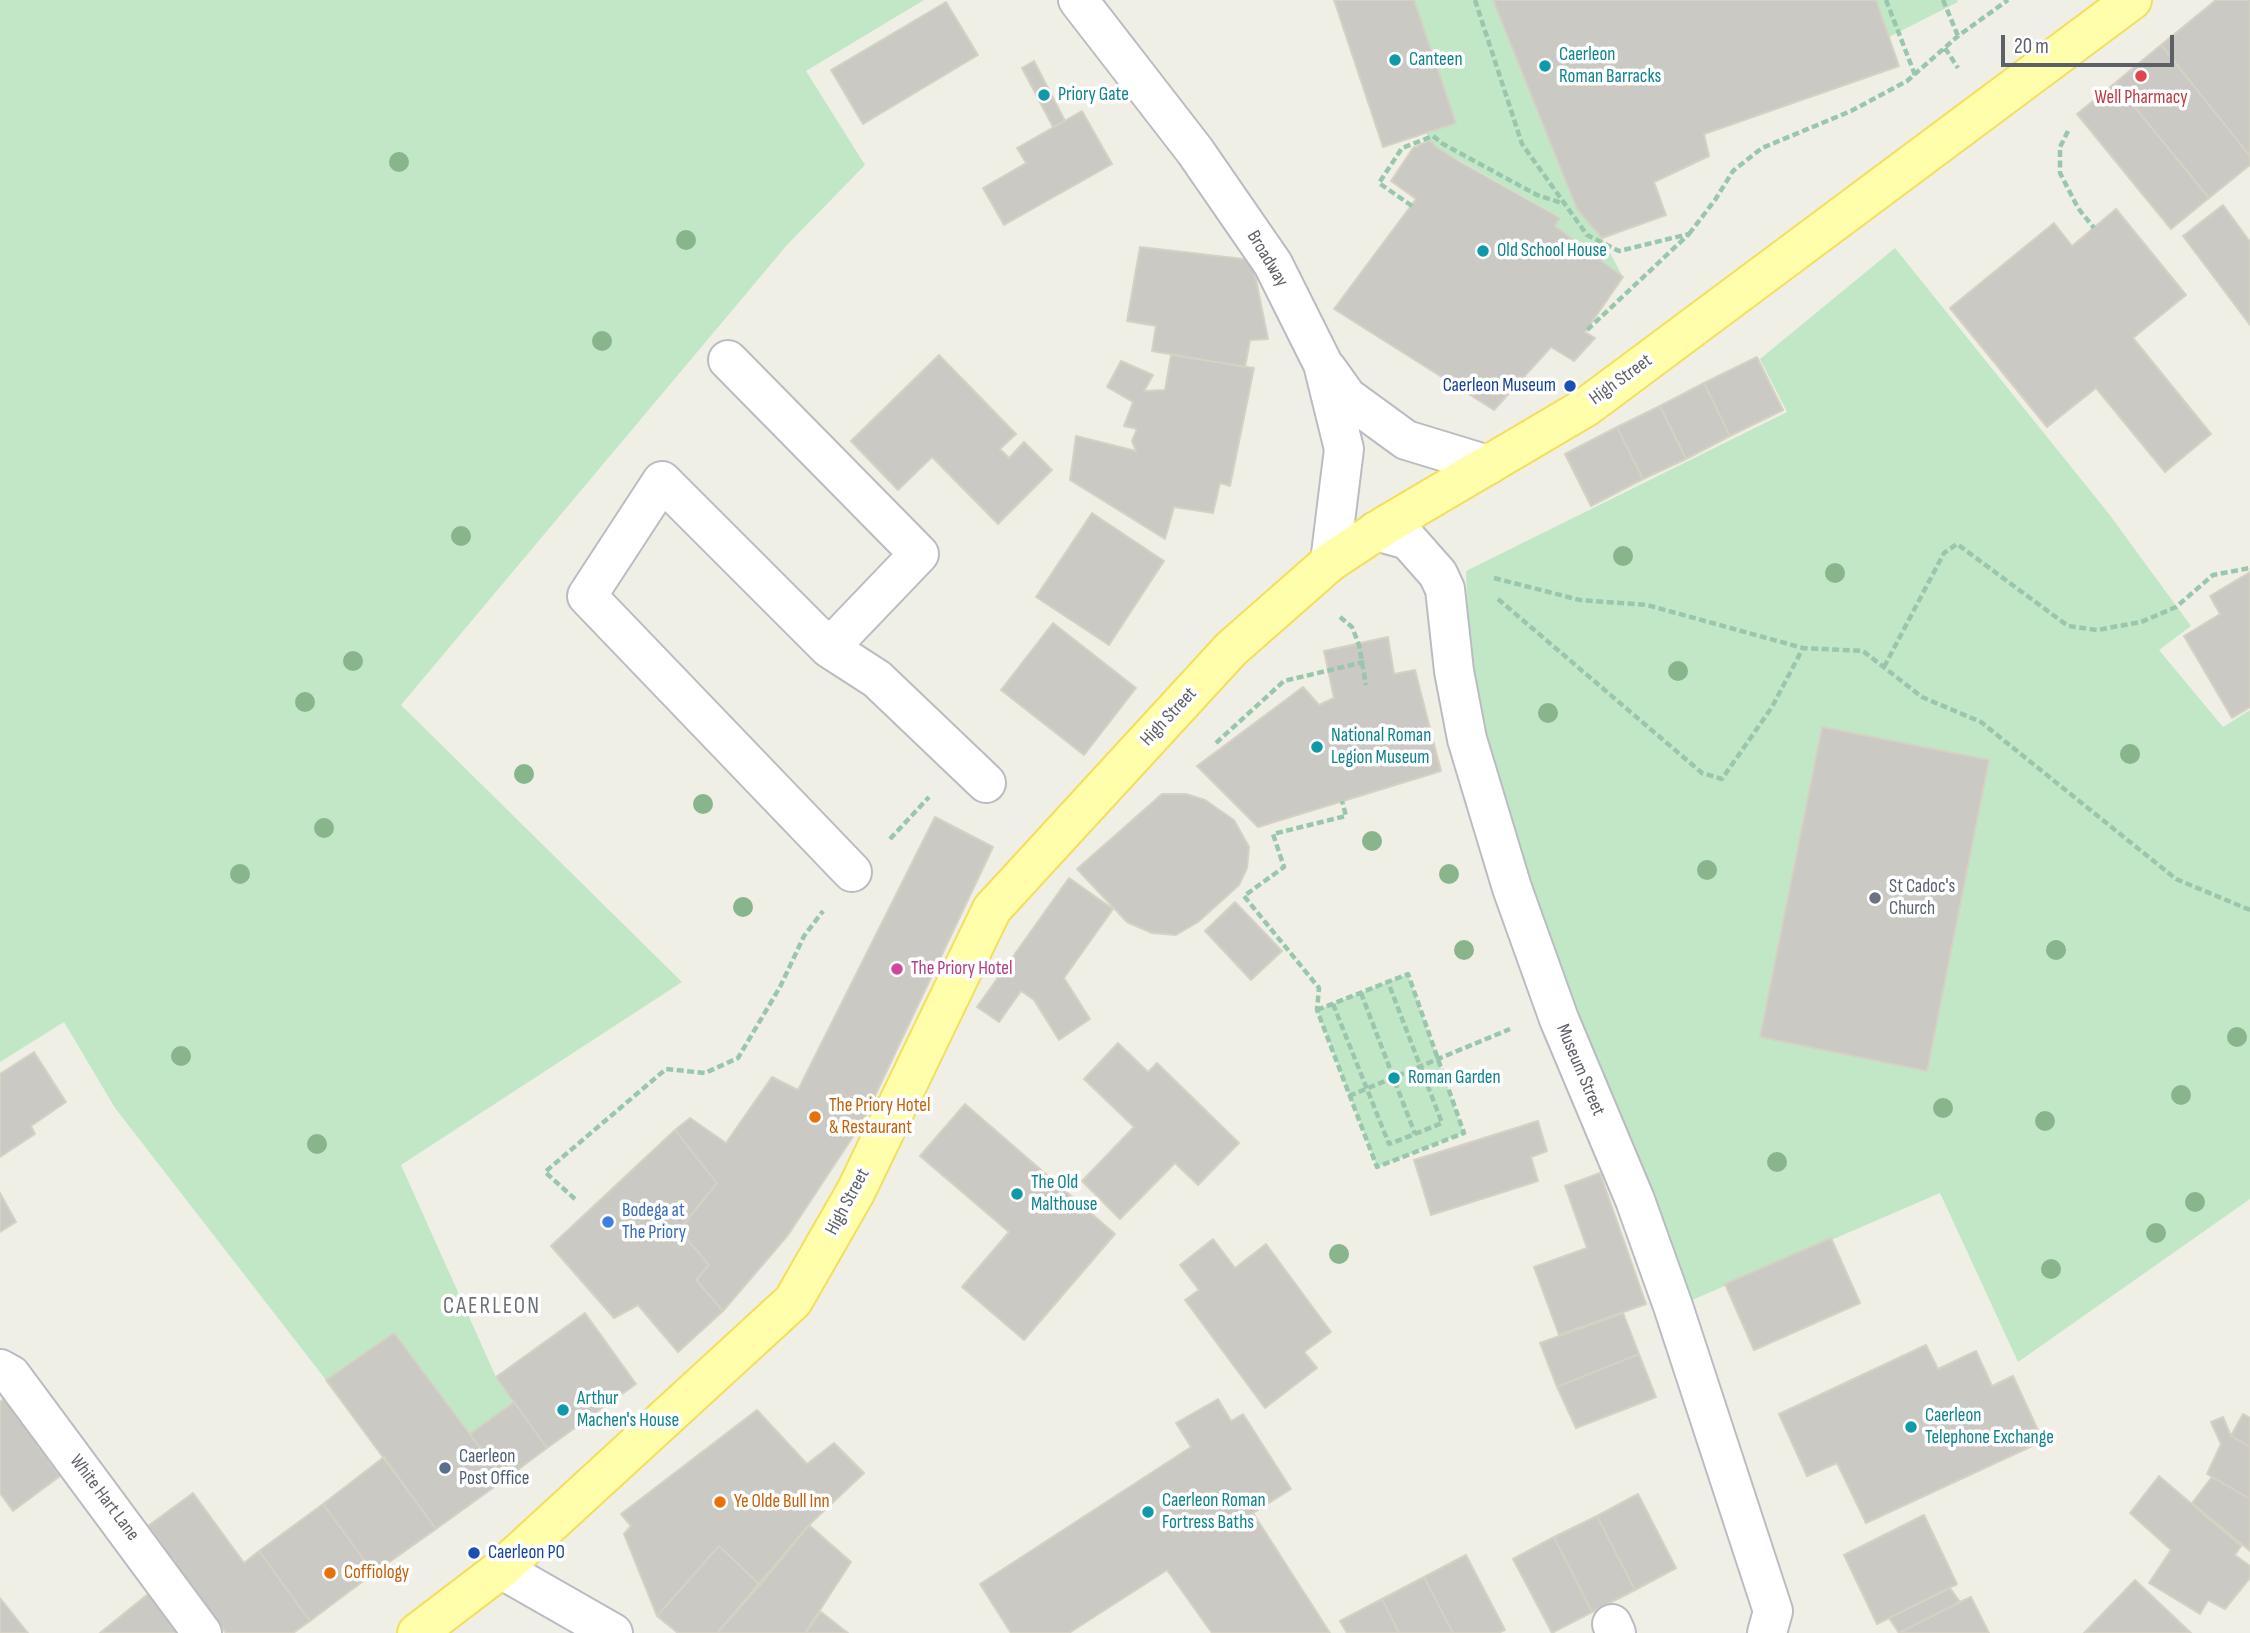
<!DOCTYPE html>
<html>
<head>
<meta charset="utf-8">
<style>
  body { margin:0 }
  #map { position:relative; width:2250px; height:1633px; overflow:hidden; background:#f0efe6; font-family:"Sofia Sans Condensed",sans-serif }
  canvas { display:block }
  .scale { position:absolute; left:2001px; top:35px; width:173px; height:32px; box-sizing:border-box; border:4px solid #5d6066; border-top:0; padding-left:9px; font-size:21px; line-height:24px; white-space:nowrap; color:#5d6066; -webkit-text-stroke:5px #fff; paint-order:stroke }
</style>
</head>
<body>
<div id="map">
<canvas width="2250" height="1633"></canvas>
<div class="scale">20 m</div>
</div>
<script>
const context = document.querySelector('canvas').getContext('2d');
context.lineJoin = 'round';
function fill(path, color) { context.fillStyle = color; context.fill(path, 'evenodd'); }
const toPath = rows => new Path2D(rows.map(r => 'M' + r).join(''));
function trace(path, color, width, dash) { context.strokeStyle = color; context.lineWidth = width; context.lineCap = dash ? 'butt' : 'round'; context.setLineDash(dash || []); context.stroke(path); }
function label(font, color, halo, rows, align = 'center') {
  context.font = font + ' "Sofia Sans Condensed",sans-serif'; context.lineWidth = 7; context.setLineDash([]); context.textBaseline = 'middle'; context.strokeStyle = halo; context.fillStyle = color; for (const [text, x, y, turn = 0] of rows) {
    context.save(); context.translate(x, y); context.rotate((+turn || 0) * Math.PI / 180); context.textAlign = isNaN(turn) ? turn : align; if (halo) context.strokeText(text, 0, 0); context.fillText(text, 0, 0); context.restore();
  }
}
const green = toPath([
  [0,0,924,0,806,71,865,165,787,245,401,705,682,982,401,1165,496,1377,514,1402,470,1434,394,1333,326,1380,115,1108,64,1022,0,1062],
  [1414,0,1493,0,1577,209,1602,238,1623,277,1555,226,1560,217,1436,147,1426,133,1456,123],
  [1876,0,1957,0,1958,2,1889,37],
  [1895,248,2109,514,2191,626,2159,650,2223,727,2250,710,2250,1199,2018,1362,1940,1193,1690,1301,1534,916,1471,692,1466,571,1787,412,1760,359],
  [1408,974,1464,1133,1377,1167,1317,1010]
]);
const building = toPath([
  [1334,0,1414,0,1456,123,1383,147,1334,0],
  [1493,0,1876,0,1899,66,1704,134,1709,156,1654,182,1666,215,1602,238,1577,209,1493,0],
  [2216,0,2250,0,2250,156,2161,45,2216,0],
  [946,2,978,55,863,124,831,70,946,2],
  [2161,45,2250,156,2250,165,2209,198,2115,83,2161,45],
  [1034,61,1065,121,1053,127,1022,68,1034,61],
  [2115,83,2209,198,2171,229,2077,114,2115,83],
  [1082,111,1112,164,1004,225,983,188,1026,163,1017,148,1082,111],
  [1430,140,1436,147,1460,162,1560,218,1555,226,1623,277,1585,332,1595,338,1574,361,1551,347,1494,410,1334,309,1416,199,1391,181,1413,148,1430,140],
  [2223,205,2250,242,2250,325,2183,236,2223,205],
  [2116,209,2186,295,2133,338,2211,434,2165,472,2096,388,2047,427,1950,308,2054,223,2072,246,2116,209],
  [1140,247,1252,260,1268,339,1250,340,1245,367,1152,351,1156,326,1127,321,1140,247],
  [939,355,1016,434,1000,449,1009,458,1024,442,1052,470,998,524,932,457,898,490,851,441,939,355],
  [1171,355,1254,368,1230,486,1220,483,1213,513,1174,507,1165,539,1070,480,1076,436,1136,451,1132,441,1137,429,1124,426,1133,402,1107,387,1121,361,1153,375,1144,391,1165,390,1171,355],
  [1757,357,1783,410,1730,436,1704,383,1757,357],
  [1704,383,1730,436,1686,459,1660,406,1704,383],
  [1660,406,1686,459,1643,479,1617,427,1660,406],
  [1617,427,1643,479,1591,506,1565,454,1617,427],
  [1092,513,1164,561,1109,645,1036,597,1092,513],
  [2250,572,2250,707,2232,718,2184,636,2220,614,2210,596,2250,572],
  [1053,623,1136,688,1084,755,1001,690,1053,623],
  [1388,637,1394,674,1415,670,1441,771,1258,827,1197,766,1303,687,1319,705,1334,698,1324,651,1388,637],
  [1822,727,1989,760,1927,1071,1760,1037,1822,727],
  [1162,794,1186,794,1205,800,1234,820,1249,847,1247,868,1239,885,1198,922,1176,935,1152,933,1127,922,1077,869,1162,794],
  [935,817,993,847,862,1123,788,1235,723,1311,696,1280,709,1265,679,1230,717,1183,675,1130,690,1118,726,1143,772,1077,798,1090,935,817],
  [1069,878,1113,909,1064,978,1090,1019,1059,1040,1034,1000,1021,991,999,1022,977,1007,1069,878],
  [1235,902,1282,951,1251,980,1205,931,1235,902],
  [1118,1043,1148,1072,1157,1063,1239,1143,1198,1185,1175,1163,1120,1219,1082,1181,1134,1127,1084,1079,1118,1043],
  [34,1052,66,1102,31,1126,35,1134,0,1157,0,1074,34,1052],
  [965,1104,1115,1234,1024,1340,962,1287,1009,1232,920,1156,965,1104],
  [1538,1121,1547,1151,1531,1157,1538,1181,1431,1215,1414,1160,1538,1121],
  [675,1130,717,1183,679,1230,709,1265,696,1280,723,1311,678,1352,638,1305,614,1318,551,1246,675,1130],
  [1600,1173,1646,1304,1559,1335,1534,1267,1587,1248,1565,1186,1600,1173],
  [0,1193,16,1222,0,1232,0,1193],
  [1831,1238,1860,1303,1754,1350,1725,1284,1831,1238],
  [1213,1239,1235,1268,1266,1244,1331,1332,1304,1352,1317,1368,1265,1408,1185,1300,1199,1290,1180,1265,1213,1239],
  [585,1313,636,1384,547,1448,496,1377,585,1313],
  [1623,1313,1639,1354,1557,1387,1540,1343,1623,1313],
  [394,1333,504,1480,436,1529,326,1380,394,1333],
  [1926,1345,1938,1369,1976,1351,1992,1386,2013,1376,2043,1441,1866,1523,1837,1463,1807,1476,1779,1414,1926,1345],
  [1639,1354,1656,1397,1576,1428,1557,1387,1639,1354],
  [4,1399,60,1476,13,1511,0,1493,0,1402,4,1399],
  [1218,1399,1231,1421,1243,1414,1291,1489,1253,1513,1330,1633,1212,1633,1167,1570,1069,1633,1011,1633,980,1584,1191,1447,1176,1423,1218,1399],
  [514,1402,547,1448,504,1480,470,1434,514,1402],
  [757,1410,807,1464,834,1443,864,1473,809,1525,760,1585,719,1546,657,1616,624,1534,631,1526,621,1514,757,1410],
  [2243,1414,2250,1418,2250,1447,2231,1436,2243,1414],
  [2223,1417,2231,1436,2250,1447,2250,1499,2207,1474,2221,1444,2211,1422,2223,1417],
  [384,1457,436,1529,374,1573,323,1504,384,1457],
  [2159,1476,2241,1546,2235,1555,2250,1566,2250,1578,2225,1609,2208,1600,2200,1614,2149,1583,2171,1550,2130,1513,2159,1476],
  [2212,1477,2250,1499,2250,1551,2192,1503,2212,1477],
  [193,1493,244,1563,259,1551,310,1621,293,1633,226,1633,148,1526,193,1493],
  [1638,1494,1676,1568,1635,1590,1597,1516,1638,1494],
  [323,1504,374,1573,310,1621,259,1551,323,1504],
  [1924,1515,1957,1584,1877,1624,1844,1555,1924,1515],
  [1597,1516,1635,1590,1592,1612,1554,1537,1597,1516],
  [809,1525,851,1562,805,1633,717,1633,809,1525],
  [1554,1537,1592,1612,1552,1633,1513,1559,1554,1537],
  [719,1546,760,1585,717,1633,678,1633,657,1616,719,1546],
  [1466,1555,1505,1630,1498,1633,1453,1633,1424,1577,1466,1555],
  [1424,1577,1453,1633,1399,1633,1382,1599,1424,1577],
  [2135,1580,2191,1633,2084,1633,2135,1580],
  [1950,1588,1960,1602,1899,1633,1889,1618,1950,1588],
  [153,1590,184,1633,100,1633,153,1590],
  [1971,1597,1989,1633,1899,1633,1960,1602,1971,1597],
  [0,1598,28,1633,0,1633,0,1598],
  [1382,1599,1399,1633,1347,1633,1340,1621,1382,1599],
  [821,1612,848,1633,805,1633,821,1612]
]);
const path = toPath([
  [1475,0,1522,144,1587,235,1619,251,1689,234,1585,332],
  [1886,0,1915,75],
  [1943,0,1958,36],
  [1945,48,1958,68],
  [2068,131,2060,147,2060,173,2078,208,2094,228],
  [1412,206,1379,183,1402,148,1433,136,1443,144,1537,195,1562,203],
  [1689,234,1715,200,1733,171,1762,148,1851,111,1907,81,1958,36,2008,0],
  [1494,578,1580,600,1647,605,1803,648],
  [1498,599,1702,773,1722,779,1772,707,1803,648,1863,651,1922,697,1981,722,2176,879,2250,910],
  [1340,617,1352,627,1359,645,1366,685],
  [1884,667,1944,553,1957,544,2068,626,2097,630,2141,622,2176,607,2213,575,2250,568],
  [1216,743,1284,681,1364,662],
  [890,839,929,797],
  [1361,993,1415,1134],
  [1333,1004,1389,1144,1415,1134,1442,1123,1388,982],
  [1317,1010,1408,974,1464,1133,1377,1167,1317,1010,1319,988,1244,896,1284,867,1273,834,1346,816,1342,801],
  [1349,1096,1510,1029],
  [575,1199,545,1172,666,1069,705,1073,738,1058,780,987,804,936,823,911]
]);
const minor = toPath([
  [1078,0,1195,151,1273,264,1323,364,1344,449,1330,562],
  [728,360,919,554,829,648],
  [1327,369,1347,397,1406,440,1488,465],
  [1376,531,1408,540,1438,574,1445,589,1454,671,1467,739,1512,888,1559,1019,1635,1200,1673,1306,1773,1611,1767,1633],
  [852,872,587,596,662,481,829,648,877,679,986,783],
  [0,1369,11,1375,202,1633],
  [501,1569,613,1633],
  [1612,1624,1616,1633]
]);
const major = toPath([
  [417,1633,501,1569,793,1301,856,1191,992,909,1231,649,1330,562,1386,525,1586,407,2132,0]
]);
const trees = [
  [399,162],
  [686,240],
  [602,341],
  [461,536],
  [1623,556],
  [1835,573],
  [353,661],
  [1678,671],
  [305,702],
  [1548,713],
  [2130,754],
  [524,774],
  [703,804],
  [324,828],
  [1372,841],
  [1707,870],
  [240,874],
  [1449,874],
  [743,907],
  [1464,950],
  [2056,950],
  [2237,1037],
  [181,1056],
  [2181,1095],
  [1943,1108],
  [2045,1121],
  [317,1144],
  [1777,1162],
  [2195,1202],
  [2156,1233],
  [1339,1254],
  [2051,1269]
];
const markers = [
  [1395,60,7,"#0f9aa8"],
  [1545,66,7,"#0f9aa8"],
  [2141,76,7,"#e0444e"],
  [1044,95,7,"#0f9aa8"],
  [1483,251,7,"#0f9aa8"],
  [1570,386,7,"#1a4fb4"],
  [1317,747,7,"#0f9aa8"],
  [1875,898,7,"#6b7280"],
  [897,969,7,"#d1479c"],
  [1394,1078,7,"#0f9aa8"],
  [815,1117,7,"#e8710a"],
  [1017,1194,7,"#0f9aa8"],
  [608,1222,7,"#3f7fe0"],
  [563,1410,7,"#0f9aa8"],
  [1911,1427,7,"#0f9aa8"],
  [445,1468,7,"#5c6f8a"],
  [720,1502,7,"#e8710a"],
  [1148,1512,7,"#0f9aa8"],
  [474,1553,7,"#1a4fb4"],
  [330,1573,7,"#e8710a"]
];
const cultureNames = [
  ["Caerleon",1559,55],
  ["Roman Barracks",1559,77],
  ["Canteen",1409,60],
  ["Priory Gate",1058,95],
  ["Old School House",1497,251],
  ["National Roman",1331,736],
  ["Legion Museum",1331,758],
  ["Roman Garden",1408,1078],
  ["The Old",1031,1183],
  ["Malthouse",1031,1205],
  ["Arthur",577,1399],
  ["Machen's House",577,1421],
  ["Caerleon",1925,1416],
  ["Telephone Exchange",1925,1438],
  ["Caerleon Roman",1162,1501],
  ["Fortress Baths",1162,1523]
];
const healthNames = [
  ["Well Pharmacy",2141,98]
];
const streetNames = [
  ["Broadway",1267,259,59],
  ["High Street",1621,380,-36],
  ["High Street",1169,717,-47],
  ["Museum Street",1580,1070,67],
  ["High Street",848,1202,-62],
  ["White Hart Lane",104,1498,53]
];
const transitNames = [
  ["Caerleon Museum",1556,386],
  ["Caerleon PO",488,1553,"left"]
];
const worshipNames = [
  ["St Cadoc's",1889,887],
  ["Church",1889,909]
];
const hotelNames = [
  ["The Priory Hotel",911,969]
];
const foodNames = [
  ["The Priory Hotel",829,1106],
  ["& Restaurant",829,1128],
  ["Ye Olde Bull Inn",734,1502],
  ["Coffiology",344,1573]
];
const shopNames = [
  ["Bodega at",622,1211],
  ["The Priory",622,1233]
];
const serviceNames = [
  ["Caerleon",459,1457],
  ["Post Office",459,1479]
];
const quarterNames = [
  ["CAERLEON",492,1307]
];
fill(green, '#c2e7c7');
fill(building, '#cbc9c3');
trace(building, '#d5d2c4', 2);
trace(minor, '#babcc1', 42);
trace(major, '#f4df5b', 42);
trace(path, '#99c6ad', 4.5, [7, 3.5]);
trace(minor, '#fff', 38);
trace(major, '#fffeab', 38);
context.fillStyle = '#89b58d';
for (const [x, y] of trees) { context.beginPath(); context.arc(x, y, 10, 0, 2 * Math.PI); context.fill(); }
for (const [x, y, r, color] of markers) { const dot = new Path2D(); dot.arc(x, y, r, 0, 2 * Math.PI); context.fillStyle = color; context.fill(dot); trace(dot, '#fff', 2.5); }
label('19px', '#0d838f', '#fff', cultureNames, 'left');
label('19px', '#be3a42', '#fff', healthNames);
label('19px', '#5d6066', '#fff', streetNames);
label('19px', '#164399', '#fff', transitNames, 'right');
label('19px', '#5b616d', '#fff', worshipNames, 'left');
label('19px', '#b23c85', '#fff', hotelNames, 'left');
label('19px', '#c56008', '#fff', foodNames, 'left');
label('19px', '#366cbe', '#fff', shopNames, 'left');
label('19px', '#4e5e75', '#fff', serviceNames, 'left');
context.letterSpacing = '2px';
label('23px', '#6e7278', '#fff', quarterNames);
context.letterSpacing = '0px';
</script>
</body>
</html>
